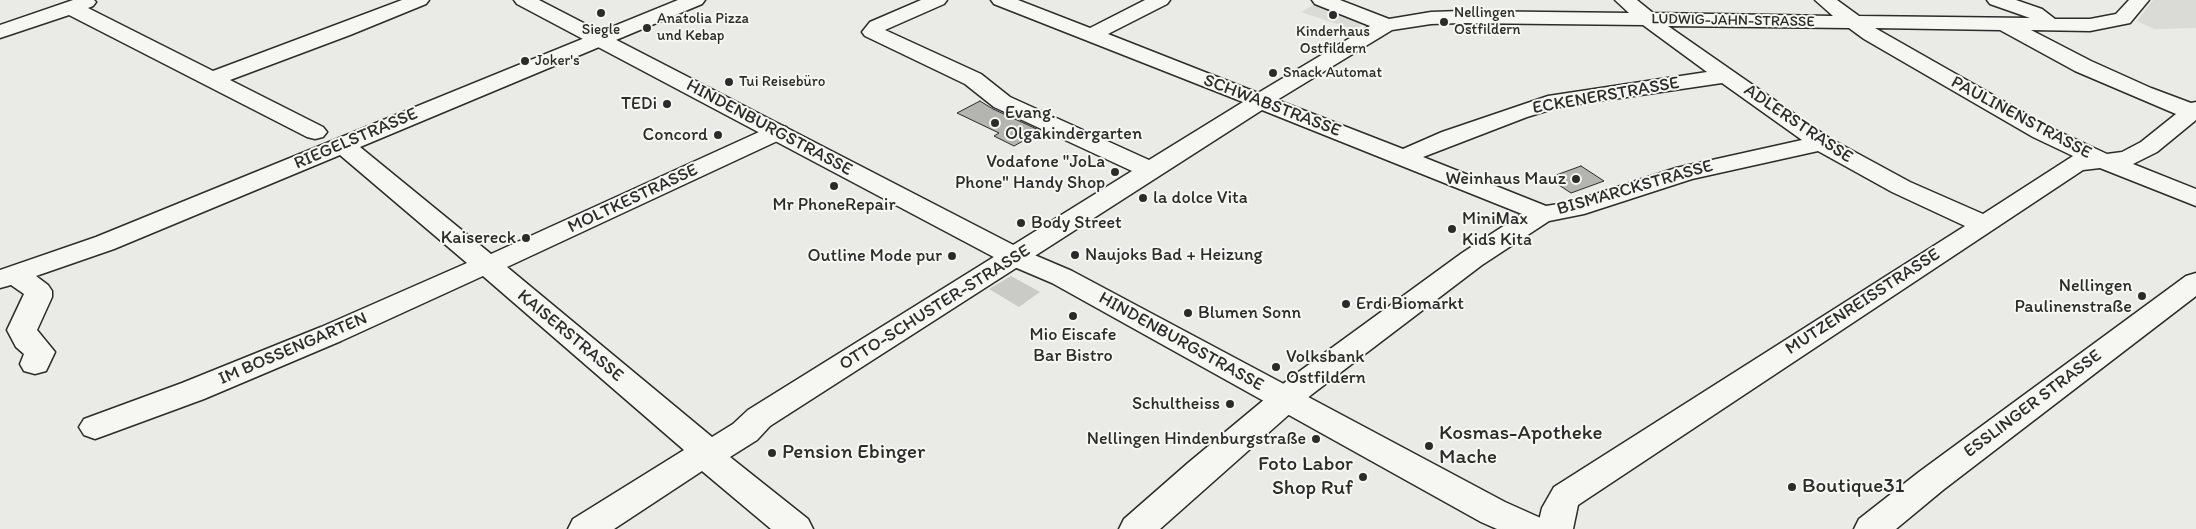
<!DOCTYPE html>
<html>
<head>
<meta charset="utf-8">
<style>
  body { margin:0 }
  canvas { display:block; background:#eaeae6 }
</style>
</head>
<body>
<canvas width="2196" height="529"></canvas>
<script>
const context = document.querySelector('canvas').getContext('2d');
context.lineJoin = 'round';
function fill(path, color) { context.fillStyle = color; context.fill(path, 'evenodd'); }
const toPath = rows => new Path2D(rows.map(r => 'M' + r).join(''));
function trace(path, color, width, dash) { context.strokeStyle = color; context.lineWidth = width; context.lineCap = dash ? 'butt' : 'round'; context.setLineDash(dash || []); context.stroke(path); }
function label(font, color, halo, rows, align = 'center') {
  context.font = font + ' Itim,sans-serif'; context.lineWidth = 4; context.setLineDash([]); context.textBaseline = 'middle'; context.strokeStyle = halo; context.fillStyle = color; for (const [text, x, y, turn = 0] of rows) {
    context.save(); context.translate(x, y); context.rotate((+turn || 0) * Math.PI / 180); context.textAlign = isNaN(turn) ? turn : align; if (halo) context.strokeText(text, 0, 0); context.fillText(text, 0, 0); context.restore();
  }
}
const built = toPath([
  [2153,0,2196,0,2196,28,2154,29,2137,21],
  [1319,2,1368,20,1355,30,1301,12]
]);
const green = toPath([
  [1011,276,1040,292,1019,307,989,289]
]);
const building = toPath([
  [980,101,993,109,1041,131,1014,146,994,136,999,133,957,113,980,101],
  [1581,166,1604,181,1571,193,1548,178,1581,166]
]);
const minor = toPath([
  [73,0,94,0,96,2,93,6,88,8,213,71,402,0,429,0,426,4,350,35,230,80,323,127,327,132,323,137,315,139,307,137,69,15,0,38,0,25,73,0],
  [678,0,705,0,702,4,360,147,491,254,770,127,778,125,786,127,790,132,786,137,507,267,712,437,733,424,748,410,1132,171,994,107,965,84,865,36,862,32,870,22,921,0,947,0,944,4,885,30,981,74,1010,97,1149,160,1243,102,994,4,991,0,1018,0,1090,28,1145,0,1170,0,1167,4,1108,34,1258,93,1370,26,1315,4,1312,0,1340,0,1389,19,1431,12,1461,11,1629,13,1615,0,1637,0,1653,13,1833,16,1815,0,1837,0,1859,16,2030,18,1990,4,1987,0,2016,0,2042,9,2055,19,2090,19,2116,14,2129,0,2149,0,2130,23,2090,31,2031,30,2091,61,2151,88,2191,103,2196,102,2196,120,2157,152,2133,164,2196,189,2196,206,2100,168,2083,170,1578,505,1573,529,1537,529,1542,508,1554,487,1965,226,1892,192,1818,151,1692,179,1584,214,1549,221,1482,265,1311,395,1160,529,1119,529,1124,519,1188,463,1289,379,1462,253,1522,214,1262,110,770,426,757,440,730,457,808,519,813,529,771,529,702,471,614,529,568,529,573,519,684,450,483,276,341,341,204,399,106,435,95,439,84,435,79,427,84,419,182,383,321,327,467,263,340,155,114,249,36,276,48,285,52,291,52,297,37,330,55,352,46,371,35,374,24,371,20,364,24,354,16,347,7,330,24,294,11,285,0,288,0,270,96,237,678,0],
  [1461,23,1643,25,1707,72,1548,96,1442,132,1403,149,1277,100,1392,30,1431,24,1461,23],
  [1668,26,1849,28,1864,39,2033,137,2073,156,1983,214,1910,182,1829,138,1668,26],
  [1875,28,2000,30,2075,71,2176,114,2141,142,2122,152,2107,154,2049,127,1875,28],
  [1722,83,1802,140,1676,168,1571,202,1546,206,1423,157,1527,117,1559,107,1722,83]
]);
const major = toPath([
  [514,0,539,0,1025,251,1072,271,1505,502,1543,519,1548,529,1497,529,1481,522,1052,283,1005,263,517,4,514,0],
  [2196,273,2196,296,1943,490,1896,529,1854,529,1859,519,1919,472,2186,276,2196,273]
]);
const markers = [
  [601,13,5,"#2b2b2b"],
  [1333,15,5,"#2b2b2b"],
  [1444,22,5,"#2b2b2b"],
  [647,28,5,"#2b2b2b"],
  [525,61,5,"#2b2b2b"],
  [1273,73,5,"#2b2b2b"],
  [729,82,5,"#2b2b2b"],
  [667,104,5,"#2b2b2b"],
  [995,123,5,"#2b2b2b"],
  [718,135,5,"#2b2b2b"],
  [1115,172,5,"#2b2b2b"],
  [1576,179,5,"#2b2b2b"],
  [834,186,5,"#2b2b2b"],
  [1143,198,5,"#2b2b2b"],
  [1021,223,5,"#2b2b2b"],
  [1452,229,5,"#2b2b2b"],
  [526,238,5,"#2b2b2b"],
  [1075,255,5,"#2b2b2b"],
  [952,256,5,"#2b2b2b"],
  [2142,296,5,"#2b2b2b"],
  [1346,304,5,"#2b2b2b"],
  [1188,313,5,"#2b2b2b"],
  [1073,316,5,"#2b2b2b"],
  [1276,367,5,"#2b2b2b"],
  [1230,404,5,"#2b2b2b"],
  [1316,439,5,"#2b2b2b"],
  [1429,446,5,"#2b2b2b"],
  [772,453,5,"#2b2b2b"],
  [1363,477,5,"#2b2b2b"],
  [1792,487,5,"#2b2b2b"]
];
const farPoinames = [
  ["Nellingen",1454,13],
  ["Ostfildern",1454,30],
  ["Anatolia Pizza",657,19],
  ["und Kebap",657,36],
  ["Siegle",601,30,"center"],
  ["Kinderhaus",1333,32,"center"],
  ["Ostfildern",1333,49,"center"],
  ["Joker's",535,61],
  ["Snack Automat",1283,73],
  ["Tui Reisebüro",739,82]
];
const farStreetnames = [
  ["LUDWIG-JAHN-STRASSE",1733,21,1]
];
const streetNames = [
  ["ECKENERSTRASSE",1606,96,-10],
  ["SCHWABSTRASSE",1272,106,21],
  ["PAULINENSTRASSE",2021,118,28],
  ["ADLERSTRASSE",1798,124,34],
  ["HINDENBURGSTRASSE",769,128,28],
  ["RIEGELSTRASSE",356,139,-23],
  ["BISMARCKSTRASSE",1635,188,-16],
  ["MOLTKESTRASSE",633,199,-25],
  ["MUTZENREISSTRASSE",1863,302,-33],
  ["OTTO-SCHUSTER-STRASSE",935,308,-32],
  ["KAISERSTRASSE",570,336,40],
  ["HINDENBURGSTRASSE",1181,342,29],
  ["IM BOSSENGARTEN",293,349,-23],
  ["ESSLINGER STRASSE",2033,404,-37]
];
const poiNames = [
  ["TEDi",657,104],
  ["Evang.",1005,113,"left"],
  ["Olgakindergarten",1005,134,"left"],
  ["Concord",708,135],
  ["Vodafone \"JoLa",1105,162],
  ["Phone\" Handy Shop",1105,183],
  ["Weinhaus Mauz",1566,179],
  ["la dolce Vita",1153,198,"left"],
  ["Mr PhoneRepair",834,205,"center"],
  ["MiniMax",1462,219,"left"],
  ["Kids Kita",1462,240,"left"],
  ["Body Street",1031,223,"left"],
  ["Kaisereck",516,238],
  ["Naujoks Bad + Heizung",1085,255,"left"],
  ["Outline Mode pur",942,256],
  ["Nellingen",2132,286],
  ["Paulinenstraße",2132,307],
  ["Erdi Biomarkt",1356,304,"left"],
  ["Blumen Sonn",1198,313,"left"],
  ["Mio Eiscafe",1073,335,"center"],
  ["Bar Bistro",1073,356,"center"],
  ["Volksbank",1286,357,"left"],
  ["Ostfildern",1286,378,"left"],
  ["Schultheiss",1220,404],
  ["Nellingen Hindenburgstraße",1306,439]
];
const nearPoinames = [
  ["Kosmas-Apotheke",1439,434],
  ["Mache",1439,458],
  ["Pension Ebinger",782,453],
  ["Foto Labor",1353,465,"right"],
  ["Shop Ruf",1353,489,"right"],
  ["Boutique31",1802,487]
];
fill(built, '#dadad6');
fill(green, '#cacac7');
fill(building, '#b4b4b1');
trace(building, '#2b2b2b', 1);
trace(minor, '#2b2b2b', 3);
trace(major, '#2b2b2b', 3);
fill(minor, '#f6f6f2');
fill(major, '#f6f6f2');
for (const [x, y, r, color] of markers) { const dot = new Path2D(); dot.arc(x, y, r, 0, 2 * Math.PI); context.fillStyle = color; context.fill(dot); trace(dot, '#f6f6f2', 2); }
label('15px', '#2b2b2b', '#f6f6f2', farPoinames, 'left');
label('15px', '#2b2b2b', '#f6f6f2', farStreetnames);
label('18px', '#2b2b2b', '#f6f6f2', streetNames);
label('18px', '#2b2b2b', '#f6f6f2', poiNames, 'right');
label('21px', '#2b2b2b', '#f6f6f2', nearPoinames, 'left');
</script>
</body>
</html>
